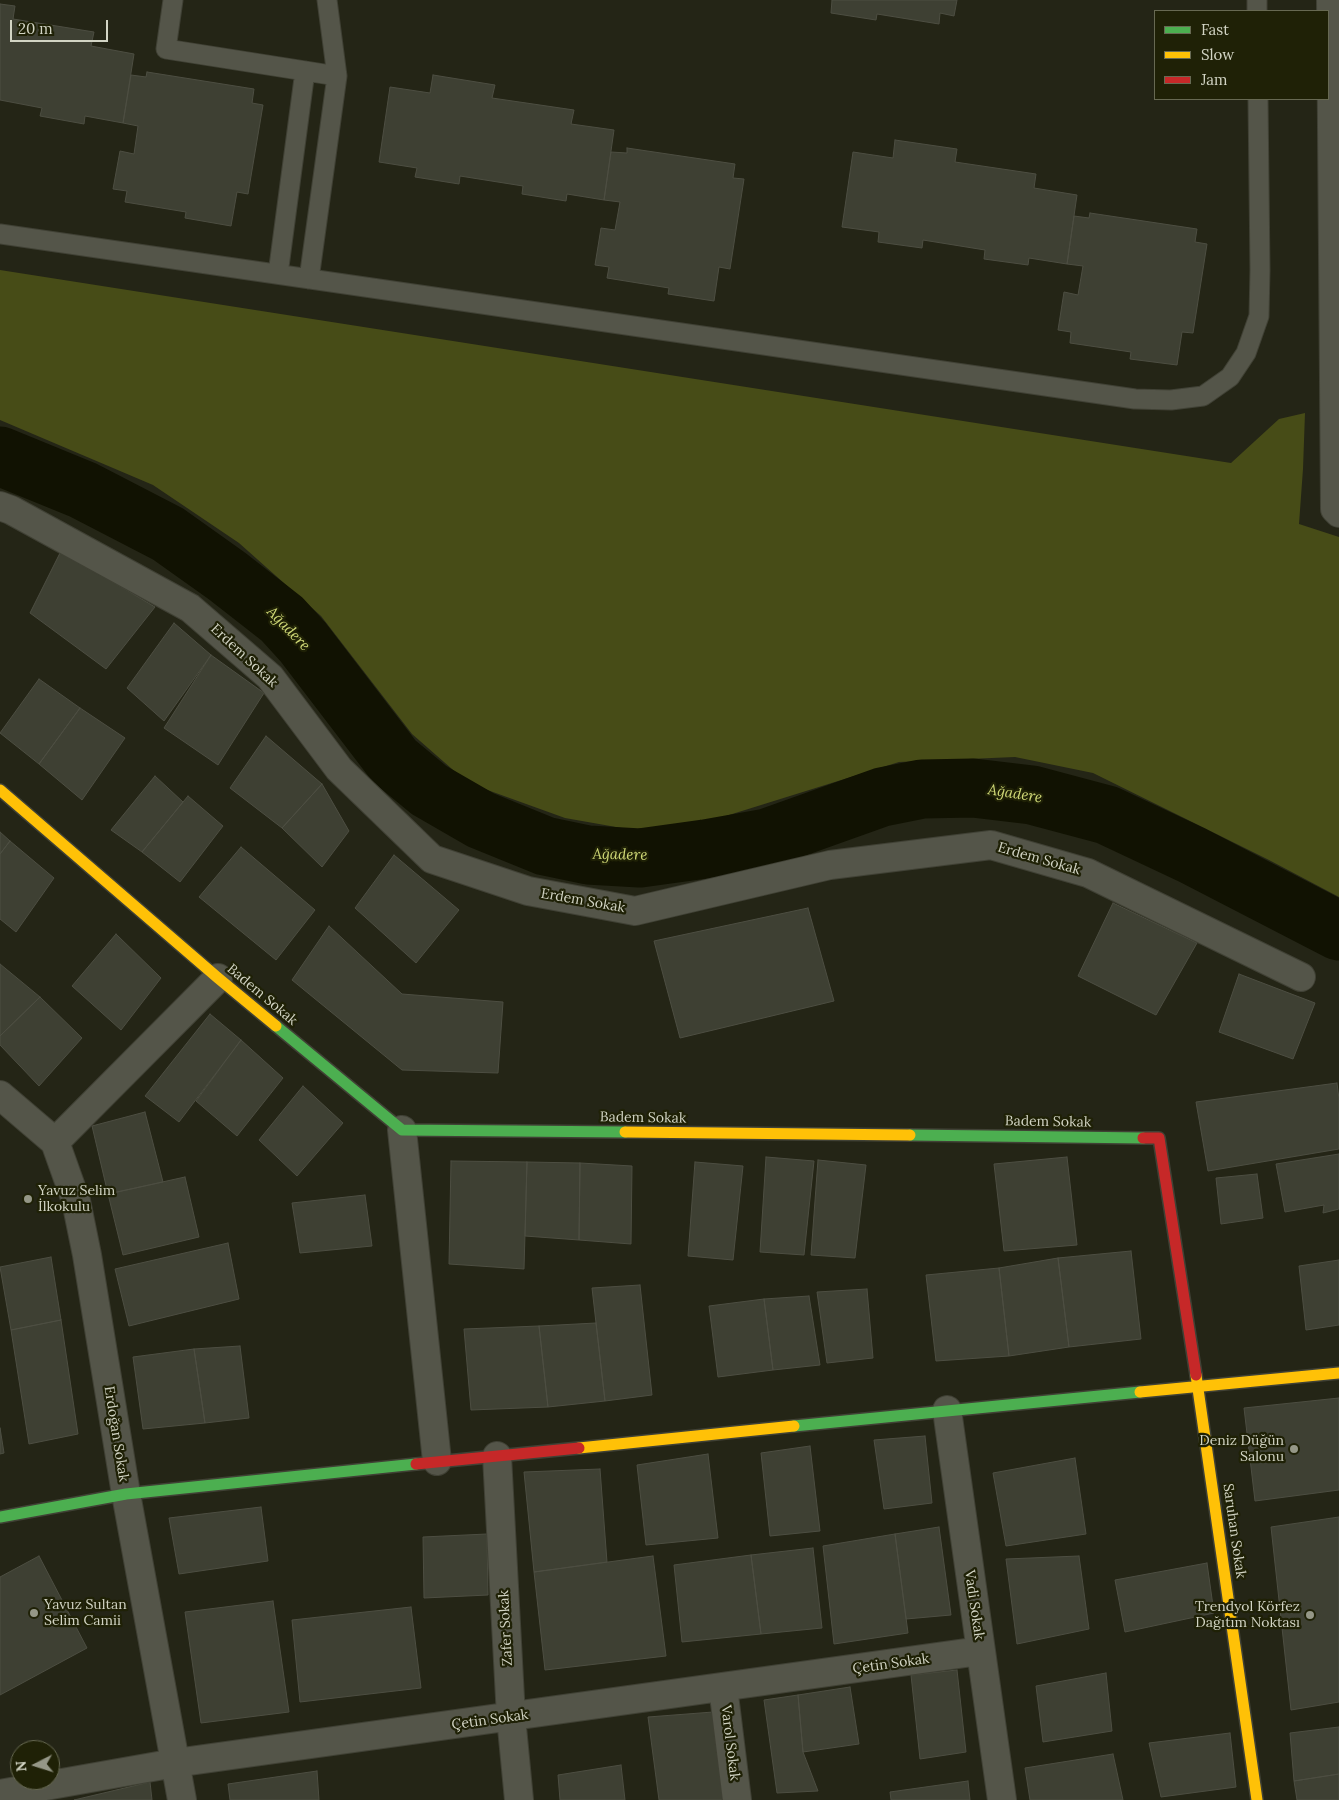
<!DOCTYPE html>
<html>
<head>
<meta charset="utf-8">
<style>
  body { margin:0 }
  #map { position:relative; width:1339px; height:1800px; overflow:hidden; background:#242516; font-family:Lora,serif }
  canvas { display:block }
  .legend { position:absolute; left:1154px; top:10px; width:175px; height:90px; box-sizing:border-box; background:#1f2106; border:1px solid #676952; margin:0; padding:6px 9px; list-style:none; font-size:15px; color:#d2d4c4 }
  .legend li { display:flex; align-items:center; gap:10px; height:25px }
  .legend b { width:25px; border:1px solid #676952 }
  .north { position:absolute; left:10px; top:1740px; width:50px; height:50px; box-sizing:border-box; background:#1f2106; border:1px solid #676952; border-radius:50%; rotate:265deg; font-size:14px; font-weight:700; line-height:20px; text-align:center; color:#d2d4c4 }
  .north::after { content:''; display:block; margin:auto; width:18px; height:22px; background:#959787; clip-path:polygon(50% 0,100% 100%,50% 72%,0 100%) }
  .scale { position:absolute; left:10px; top:20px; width:98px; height:22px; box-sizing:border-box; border:2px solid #d2d4c4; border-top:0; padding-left:6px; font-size:15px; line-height:18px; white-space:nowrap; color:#d2d4c4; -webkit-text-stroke:4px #1f2106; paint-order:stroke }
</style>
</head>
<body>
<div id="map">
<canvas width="1339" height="1800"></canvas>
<ul class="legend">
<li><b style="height:6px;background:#4caf50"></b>Fast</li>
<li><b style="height:6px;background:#ffc107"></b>Slow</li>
<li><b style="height:6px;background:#c62828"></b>Jam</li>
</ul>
<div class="north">N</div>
<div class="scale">20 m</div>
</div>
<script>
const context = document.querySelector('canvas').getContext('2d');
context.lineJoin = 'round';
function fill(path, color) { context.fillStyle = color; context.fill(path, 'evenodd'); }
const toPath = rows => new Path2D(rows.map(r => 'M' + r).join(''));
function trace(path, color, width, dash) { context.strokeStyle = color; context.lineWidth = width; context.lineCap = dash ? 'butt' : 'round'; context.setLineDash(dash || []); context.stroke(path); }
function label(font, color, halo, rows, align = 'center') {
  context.font = font + ' Lora,serif'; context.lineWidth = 4.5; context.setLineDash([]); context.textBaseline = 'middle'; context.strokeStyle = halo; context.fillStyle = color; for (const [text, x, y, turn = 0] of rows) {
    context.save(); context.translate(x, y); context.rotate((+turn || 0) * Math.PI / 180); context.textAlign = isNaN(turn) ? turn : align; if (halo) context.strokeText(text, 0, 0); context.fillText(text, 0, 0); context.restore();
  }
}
const green = toPath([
  [0,270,1231,463,1279,419,1305,413,1303,469,1299,524,1339,537,1339,897,1269,860,1093,773,1015,757,899,762,713,820,633,830,565,818,468,783,412,734,321,616,239,543,153,485,0,420]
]);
const river = toPath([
  [0,456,83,490,168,534,227,576,282,619,303,642,394,761,429,790,481,820,545,846,588,855,640,858,705,849,767,838,882,797,922,789,973,788,1032,795,1107,815,1192,855,1339,931]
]);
const building = toPath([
  [832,0,957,0,954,16,940,13,939,24,877,14,876,20,831,13,832,0],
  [0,4,15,6,13,19,94,32,91,46,134,54,123,123,85,116,84,124,40,116,42,108,0,100,0,4],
  [147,72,254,89,252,103,263,105,248,194,237,192,231,226,185,218,186,212,125,202,127,191,113,189,120,151,134,154,138,126,123,123,131,75,146,77,147,72],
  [433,75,495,85,492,98,574,110,571,124,614,130,604,200,567,194,566,201,522,194,523,186,460,176,459,184,415,177,417,168,379,162,390,87,430,93,433,75],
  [895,140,957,149,955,162,1036,174,1034,188,1077,195,1067,264,1029,258,1028,265,984,259,985,250,923,240,922,248,878,242,879,232,842,227,853,152,893,158,895,140],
  [627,148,735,164,733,178,744,179,730,269,719,267,714,301,668,294,669,288,607,278,609,267,595,265,601,228,615,230,620,202,604,200,611,152,627,153,627,148],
  [1090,213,1197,229,1195,242,1207,244,1193,333,1182,332,1177,365,1130,359,1131,352,1070,343,1071,332,1058,330,1064,292,1078,295,1083,266,1067,264,1074,216,1089,218,1090,213],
  [61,551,155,607,106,669,30,613,61,551],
  [174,623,211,655,164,721,127,688,174,623],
  [211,655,264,693,218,765,164,728,211,655],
  [39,679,80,708,39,764,0,733,39,679],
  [80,708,125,738,82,800,39,764,80,708],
  [266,736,322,784,282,828,230,788,266,736],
  [155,776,183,802,142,852,111,830,155,776],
  [322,784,349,831,322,867,282,828,322,784],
  [188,796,223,826,180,882,142,852,188,796],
  [0,832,10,841,0,854,0,832],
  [10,841,54,878,16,932,0,919,0,854,10,841],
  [241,847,315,910,276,960,199,897,241,847],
  [394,855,459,910,416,963,355,908,394,855],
  [1113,903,1197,943,1156,1015,1078,976,1113,903],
  [808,908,834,1001,680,1038,654,941,808,908],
  [329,926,402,994,503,1002,498,1073,402,1070,292,980,329,926],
  [116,934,161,978,121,1030,72,986,116,934],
  [0,964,40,997,0,1036,0,964],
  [1239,974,1315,1003,1293,1059,1219,1032,1239,974],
  [40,997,82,1038,39,1086,0,1045,0,1036,40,997],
  [210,1014,241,1040,179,1122,145,1096,210,1014],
  [241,1040,283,1078,237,1136,196,1101,241,1040],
  [1337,1083,1339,1099,1339,1149,1208,1171,1196,1102,1337,1083],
  [303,1086,343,1123,297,1176,259,1140,303,1086],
  [145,1112,163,1182,108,1194,92,1126,145,1112],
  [1339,1154,1339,1209,1323,1213,1324,1205,1285,1212,1276,1164,1339,1154],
  [766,1157,814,1161,804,1255,760,1252,766,1157],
  [1067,1157,1077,1245,1004,1251,994,1164,1067,1157],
  [818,1160,866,1165,855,1258,811,1255,818,1160],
  [451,1161,527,1162,524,1269,449,1264,451,1161],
  [527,1162,580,1163,579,1240,525,1236,527,1162],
  [695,1162,743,1166,733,1260,688,1256,695,1162],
  [580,1163,632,1166,631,1244,579,1240,580,1163],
  [1257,1174,1263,1218,1221,1224,1216,1178,1257,1174],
  [185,1177,199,1237,123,1255,108,1194,185,1177],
  [365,1195,372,1246,300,1253,292,1203,365,1195],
  [228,1243,239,1299,129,1326,115,1269,228,1243],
  [1131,1251,1141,1339,1069,1347,1058,1258,1131,1251],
  [51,1257,61,1320,11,1330,0,1267,51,1257],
  [1058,1258,1069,1347,1009,1356,999,1268,1058,1258],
  [1339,1260,1339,1325,1306,1330,1299,1266,1339,1260],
  [999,1268,1009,1356,936,1361,926,1275,999,1268],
  [640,1285,652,1395,605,1401,592,1288,640,1285],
  [867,1289,873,1358,827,1363,817,1292,867,1289],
  [809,1296,820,1365,773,1370,764,1299,809,1296],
  [764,1299,773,1370,718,1377,709,1306,764,1299],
  [61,1320,78,1434,29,1444,11,1330,61,1320],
  [596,1323,605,1401,548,1407,539,1326,596,1323],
  [539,1326,548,1407,471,1410,464,1329,539,1326],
  [240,1346,249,1418,205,1423,194,1349,240,1346],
  [194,1349,205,1423,143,1429,133,1357,194,1349],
  [1339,1398,1339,1490,1255,1501,1244,1408,1339,1398],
  [0,1428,4,1453,0,1454,0,1428],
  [925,1436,932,1503,884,1509,874,1440,925,1436],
  [810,1446,820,1531,770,1536,761,1453,810,1446],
  [708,1454,718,1538,646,1545,637,1465,708,1454],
  [1075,1458,1086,1534,1006,1546,993,1473,1075,1458],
  [600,1469,607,1562,534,1572,524,1472,600,1469],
  [261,1507,268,1561,179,1574,169,1518,261,1507],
  [1339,1517,1339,1702,1291,1710,1271,1527,1339,1517],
  [939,1527,951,1615,906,1619,895,1534,939,1527],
  [487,1534,488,1595,424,1598,423,1537,487,1534],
  [895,1534,908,1633,834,1644,823,1546,895,1534],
  [813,1548,822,1628,761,1634,751,1555,813,1548],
  [751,1555,761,1634,682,1642,674,1565,751,1555],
  [39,1556,87,1648,0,1695,0,1577,39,1556],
  [653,1556,666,1656,545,1670,534,1572,653,1556],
  [1079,1556,1089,1629,1017,1644,1006,1559,1079,1556],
  [1207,1563,1214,1613,1125,1632,1115,1580,1207,1563],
  [273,1601,289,1712,201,1723,185,1612,273,1601],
  [411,1607,421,1688,300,1702,292,1620,411,1607],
  [957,1670,966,1752,920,1759,911,1675,957,1670],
  [1106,1673,1112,1731,1043,1742,1036,1686,1106,1673],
  [850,1687,859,1744,803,1752,798,1695,850,1687],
  [798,1695,803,1752,818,1791,777,1793,764,1700,798,1695],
  [713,1712,726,1800,659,1800,648,1717,713,1712],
  [1339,1727,1339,1774,1294,1781,1290,1733,1339,1727],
  [1230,1733,1236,1787,1161,1797,1149,1743,1230,1733],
  [1113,1754,1123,1800,1030,1800,1025,1768,1113,1754],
  [621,1765,625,1800,560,1800,558,1775,621,1765],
  [317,1771,319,1800,230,1800,228,1784,317,1771],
  [1339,1774,1339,1800,1297,1800,1294,1781,1339,1774],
  [968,1781,970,1800,891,1800,890,1792,968,1781],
  [150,1782,152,1800,74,1800,150,1782]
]);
const lane = toPath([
  [173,0,166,49,337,76],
  [1257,0,1257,11],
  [0,234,1135,399,1171,400,1203,396,1230,377,1246,353,1259,316,1260,270,1258,99],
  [278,274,305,71],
  [309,279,337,76,327,0]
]);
const street = toPath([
  [1331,0,1335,509,1339,513],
  [0,506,11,510,190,608,270,677,339,769,432,859,528,891,635,911,830,865,991,845,1088,873,1301,977],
  [0,1095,55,1142,76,1201,87,1255,126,1494,182,1800],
  [402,1130,437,1461],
  [55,1142,218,978],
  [947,1410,1002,1800],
  [497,1456,511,1717,519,1800],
  [723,1687,737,1800],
  [0,1794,175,1763,980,1651]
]);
const fast = toPath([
  [276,1026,402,1130,625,1132],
  [910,1135,1143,1138],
  [794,1426,1140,1392],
  [0,1517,126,1494,416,1464]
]);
const slow = toPath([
  [0,790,218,978,276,1026],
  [625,1132,910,1135],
  [1196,1375,1257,1800],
  [1140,1392,1339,1373],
  [579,1448,794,1426]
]);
const jam = toPath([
  [1143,1138,1159,1138,1196,1375],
  [416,1464,579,1448]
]);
const markers = [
  [28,1199,5,"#959787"],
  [1294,1449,5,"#959787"],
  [34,1613,5,"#959787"],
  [1310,1615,5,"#959787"]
];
const streetNames = [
  ["Erdem Sokak",244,656,43],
  ["Erdem Sokak",1039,859,16],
  ["Erdem Sokak",583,901,10],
  ["Badem Sokak",262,995,40],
  ["Badem Sokak",643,1118,1],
  ["Badem Sokak",1048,1122,1],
  ["Erdoğan Sokak",116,1434,81],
  ["Saruhan Sokak",1234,1531,82],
  ["Vadi Sokak",974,1605,82],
  ["Zafer Sokak",506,1628,-93],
  ["Çetin Sokak",891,1664,-8],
  ["Çetin Sokak",490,1720,-8],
  ["Varol Sokak",730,1743,83]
];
const poiNames = [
  ["Yavuz Selim",38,1191],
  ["İlkokulu",38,1207],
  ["Deniz Düğün",1284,1441,"right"],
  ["Salonu",1284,1457,"right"],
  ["Yavuz Sultan",44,1605],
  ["Selim Camii",44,1621],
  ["Trendyol Körfez",1300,1607,"right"],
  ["Dağıtım Noktası",1300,1623,"right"]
];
const waterNames = [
  ["Ağadere",288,629,46],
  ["Ağadere",1015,794,9],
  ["Ağadere",620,855,1]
];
fill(green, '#474c17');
trace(river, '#111202', 59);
fill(building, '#3e4033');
trace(building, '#4d4e42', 1);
trace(lane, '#404135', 21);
trace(street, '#404135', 30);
trace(fast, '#404135', 14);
trace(slow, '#404135', 14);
trace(jam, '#404135', 14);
trace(lane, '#545549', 19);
trace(street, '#545549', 28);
trace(fast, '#4caf50', 11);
trace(slow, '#ffc107', 11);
trace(jam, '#c62828', 11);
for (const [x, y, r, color] of markers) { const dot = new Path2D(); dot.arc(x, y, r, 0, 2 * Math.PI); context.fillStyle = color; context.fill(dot); trace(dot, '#1f2106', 2); }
label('14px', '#d2d4c4', '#1f2106', streetNames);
label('14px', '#d2d4c4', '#1f2106', poiNames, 'left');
label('italic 15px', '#d0d977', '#1f2106', waterNames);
</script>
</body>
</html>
